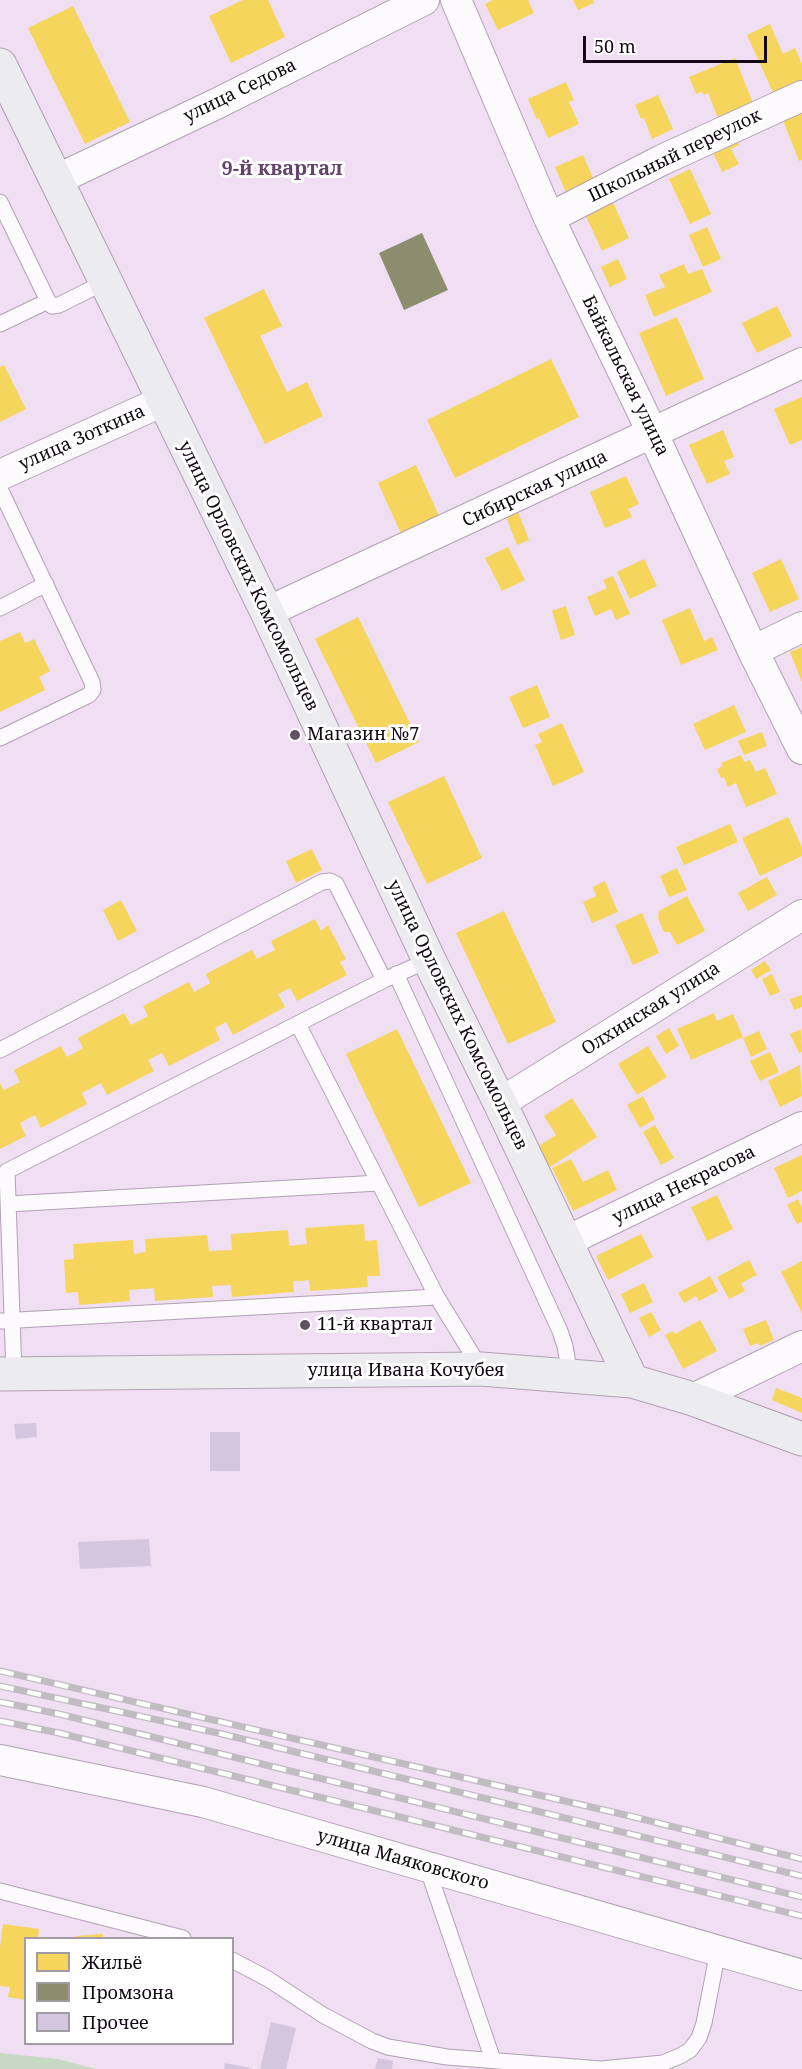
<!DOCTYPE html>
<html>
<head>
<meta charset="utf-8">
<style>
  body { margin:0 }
  #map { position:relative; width:802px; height:2069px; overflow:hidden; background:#f0def3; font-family:"Noto Serif",serif }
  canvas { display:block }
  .legend { position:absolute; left:24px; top:1937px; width:210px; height:108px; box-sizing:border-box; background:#fff; border:2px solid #a19ca2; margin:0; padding:8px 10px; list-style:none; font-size:18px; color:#140716 }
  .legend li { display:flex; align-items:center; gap:12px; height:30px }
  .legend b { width:30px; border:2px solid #a19ca2 }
  .scale { position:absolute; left:583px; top:36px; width:184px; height:27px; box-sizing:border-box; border:3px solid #140716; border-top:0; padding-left:8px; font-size:18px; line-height:21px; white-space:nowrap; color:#140716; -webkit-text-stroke:4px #fff; paint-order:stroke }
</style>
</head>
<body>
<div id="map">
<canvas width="802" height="2069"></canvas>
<ul class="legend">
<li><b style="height:16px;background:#f6d55c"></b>Жильё</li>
<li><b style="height:16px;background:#8c8c6e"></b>Промзона</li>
<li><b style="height:16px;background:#d4c6df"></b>Прочее</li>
</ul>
<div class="scale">50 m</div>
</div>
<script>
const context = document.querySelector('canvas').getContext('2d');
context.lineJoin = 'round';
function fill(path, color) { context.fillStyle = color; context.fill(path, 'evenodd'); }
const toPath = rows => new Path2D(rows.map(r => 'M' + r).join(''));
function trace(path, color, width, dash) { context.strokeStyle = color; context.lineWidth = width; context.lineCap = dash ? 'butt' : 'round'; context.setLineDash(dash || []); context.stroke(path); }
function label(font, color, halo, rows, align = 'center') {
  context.font = font + ' "Noto Serif",serif'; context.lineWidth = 6; context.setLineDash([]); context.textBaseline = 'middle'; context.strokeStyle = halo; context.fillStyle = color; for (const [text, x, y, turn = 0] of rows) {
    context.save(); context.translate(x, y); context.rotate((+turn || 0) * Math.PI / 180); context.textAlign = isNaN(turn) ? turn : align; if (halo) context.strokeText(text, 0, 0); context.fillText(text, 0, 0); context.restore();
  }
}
const green = toPath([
  [0,2053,58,2059,96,2069,0,2069]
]);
const homes = toPath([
  [243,0,268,0,285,37,231,63,209,16],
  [493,0,528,0,534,13,498,30,485,4],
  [573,0,593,0,594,3,578,10],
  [73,6,130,122,85,144,28,28],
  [770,24,783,54,795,48,802,64,802,84,775,97,747,35],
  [735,58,753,103,718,118,708,93,704,95,702,92,696,94,689,77],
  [566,82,574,100,569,102,579,124,548,138,539,118,537,120,528,99],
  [658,95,673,129,652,139,644,118,641,119,635,105],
  [802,109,802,160,799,161,782,118],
  [735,137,739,145,731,149,739,164,722,172,711,148],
  [583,155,594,180,567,195,555,167],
  [690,169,711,214,690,224,669,179],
  [612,200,629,238,602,251,584,212],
  [707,227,721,259,703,267,689,235],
  [618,259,627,279,610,287,601,267],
  [684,264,688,274,702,269,712,292,654,317,645,295,665,287,659,275],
  [264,289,282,326,260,336,287,392,307,382,323,416,265,444,204,318],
  [777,306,792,336,757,353,742,323],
  [677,317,704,379,666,396,639,333],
  [551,359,579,417,455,478,427,420],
  [4,365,26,409,0,422,0,367],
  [802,397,802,440,790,445,774,409],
  [723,430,734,457,724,461,730,474,707,484,689,445],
  [416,465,441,520,403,538,378,483],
  [626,476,639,504,628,509,632,517,605,528,590,492],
  [518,512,529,540,517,545,506,517],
  [508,547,525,580,502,591,485,558],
  [644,559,657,586,630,599,617,572],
  [781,559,799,599,770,612,752,573],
  [613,576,630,614,616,620,611,609,595,616,587,597,607,588,603,580],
  [566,606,575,635,561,640,552,611],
  [690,608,704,641,712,637,718,650,681,665,662,620],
  [358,617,419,742,376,763,315,639],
  [20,632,25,643,34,639,50,671,39,677,45,690,0,712,0,641],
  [802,647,802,682,790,652],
  [537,685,550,717,523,728,509,697],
  [734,705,746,732,705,750,693,724],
  [562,723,584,772,553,786,535,745,542,742,538,734],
  [762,732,767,746,744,755,738,741],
  [741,755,744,762,750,760,756,772,765,768,777,794,746,807,736,783,728,787,724,777,721,778,717,769,723,766,721,763],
  [444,776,482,858,427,884,388,802],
  [788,817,802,847,802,856,760,876,742,838],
  [730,824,738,842,684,865,676,847],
  [312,849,322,870,296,883,286,861],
  [677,868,687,890,669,897,660,876],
  [767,877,777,895,748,911,738,893],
  [605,881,618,912,592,923,583,902,596,896,593,887],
  [687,896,705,931,677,945,670,932,664,932,658,918,659,911],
  [121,900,137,931,118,941,103,910],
  [504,911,556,1022,508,1044,456,933],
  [642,913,659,953,633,965,615,925],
  [315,919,321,931,328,925,346,959,340,962,347,975,297,1001,290,988,278,994,285,1007,233,1035,226,1022,215,1028,220,1040,169,1066,162,1053,148,1060,154,1071,107,1095,101,1083,82,1093,87,1104,41,1128,35,1115,20,1123,26,1136,0,1149,0,1083,4,1090,20,1082,14,1070,61,1046,67,1057,83,1048,78,1038,124,1013,131,1025,148,1016,143,1006,189,982,194,992,210,983,206,974,252,950,257,959,275,950,271,941],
  [765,961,771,970,756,979,751,970],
  [772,974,780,992,770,996,762,979],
  [802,995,802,1007,794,1010,790,999],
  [714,1013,717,1021,733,1014,743,1037,691,1060,677,1029],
  [669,1028,679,1046,666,1054,656,1036],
  [397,1029,471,1183,419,1207,346,1054],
  [801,1029,802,1052,799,1053,790,1034],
  [759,1031,767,1049,751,1057,743,1038],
  [648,1046,667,1077,637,1095,618,1064],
  [770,1052,779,1072,760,1081,750,1061],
  [800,1065,802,1096,780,1107,768,1081],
  [643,1096,655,1119,640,1128,627,1105],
  [572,1098,597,1137,550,1167,537,1147,556,1135,544,1116],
  [655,1125,674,1158,661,1165,643,1132],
  [802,1155,802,1191,788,1198,774,1168],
  [571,1159,583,1182,608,1170,617,1190,573,1211,552,1168],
  [717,1195,733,1229,707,1241,691,1207],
  [798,1199,802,1207,802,1222,797,1224,787,1205],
  [364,1224,365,1241,377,1240,380,1276,367,1276,368,1287,310,1291,309,1280,302,1281,293,1281,294,1292,232,1297,231,1285,212,1286,213,1297,155,1301,154,1288,142,1289,129,1290,130,1301,79,1305,78,1292,66,1293,64,1260,74,1259,73,1244,133,1240,134,1254,146,1252,145,1239,207,1235,209,1251,232,1250,231,1234,288,1230,289,1246,307,1244,305,1228],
  [641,1234,653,1257,608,1280,596,1256],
  [749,1260,757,1275,741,1283,745,1291,729,1299,717,1277],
  [802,1261,802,1313,781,1272],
  [710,1276,718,1291,699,1301,696,1296,684,1303,678,1293],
  [644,1283,653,1302,630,1313,621,1294],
  [651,1312,661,1330,649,1337,639,1318],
  [700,1320,717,1351,683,1369,665,1335,673,1331,675,1334],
  [766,1320,774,1340,760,1346,758,1343,750,1346,743,1329],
  [776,1388,802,1398,802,1413,772,1400],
  [3,1924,39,1929,38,1938,26,1938,26,2000,8,1997,10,1987,0,1986,0,1947],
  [103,1934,103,1938,76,1938,76,1936]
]);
const industry = toPath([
  [422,233,448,290,404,310,379,253]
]);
const building = toPath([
  [36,1423,37,1437,16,1439,14,1424],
  [210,1432,240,1432,240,1471,210,1471],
  [149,1539,151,1566,80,1569,78,1542],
  [271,2022,296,2028,286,2069,260,2069],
  [378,2058,393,2061,392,2069,375,2069],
  [225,2063,251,2068,251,2069,224,2069]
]);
const lane = toPath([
  [0,202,48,301,52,306,59,305,105,282],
  [0,324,48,301],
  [0,489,92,682,93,690,89,695,0,738],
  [0,608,46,584],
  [396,974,560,1331,565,1346,570,1376],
  [298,1024,437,1297,481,1369],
  [0,1050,322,882,330,881,336,884,384,980],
  [8,1204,379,1183],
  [0,1321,437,1297],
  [14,1374,7,1171,384,980,429,960],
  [427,1867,493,2060],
  [0,1891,183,1938],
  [232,1960,268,1979,323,2015,372,2041,388,2047,447,2057,601,2069,663,2063,680,2056,690,2050,699,2038,704,2023,718,1951]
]);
const street = toPath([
  [456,0,549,218,653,434,753,651,802,749],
  [56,180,216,104,424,0],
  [549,218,662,160,802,96],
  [0,475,163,401],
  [267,612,802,363],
  [753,651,802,627],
  [500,1103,802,915],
  [565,1242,802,1127],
  [693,1399,802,1346],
  [0,1760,203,1802,802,1975]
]);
const secondary = toPath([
  [0,65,267,612,429,960,500,1103,632,1381],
  [0,1374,481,1369,632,1381,693,1399,802,1439]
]);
const rail = toPath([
  [0,1671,630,1816,802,1859],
  [0,1686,218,1733,802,1876],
  [0,1702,59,1714,802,1897],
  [0,1721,59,1733,802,1916]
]);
const markers = [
  [295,735,6,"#615263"],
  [305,1325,6,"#615263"]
];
const streetNames = [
  ["улица Седова",240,91,-26],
  ["Школьный переулок",675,156,-26],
  ["Байкальская улица",625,376,64],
  ["улица Зоткина",82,438,-24],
  ["Сибирская улица",535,489,-25],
  ["улица Орловских Комсомольцев",248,576,64],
  ["Олхинская улица",651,1009,-32],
  ["улица Орловских Комсомольцев",457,1015,64],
  ["улица Некрасова",684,1185,-26],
  ["улица Ивана Кочубея",406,1371],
  ["улица Маяковского",403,1860,16]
];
const poiNames = [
  ["Магазин №7",307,735],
  ["11-й квартал",317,1325]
];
const neighbourhoodNames = [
  ["9-й квартал",282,169]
];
fill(green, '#c6dac3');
fill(homes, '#f6d55c');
fill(industry, '#8c8c6e');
fill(building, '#d4c6df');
trace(lane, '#b0a1b3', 17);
trace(street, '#b0a1b3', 32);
trace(secondary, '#b0a1b3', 35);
trace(lane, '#fdfafd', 15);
trace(street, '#fdfafd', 30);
trace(secondary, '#ececf0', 33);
trace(rail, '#c1bcc2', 7);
trace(rail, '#fff', 4.5, [14]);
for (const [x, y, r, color] of markers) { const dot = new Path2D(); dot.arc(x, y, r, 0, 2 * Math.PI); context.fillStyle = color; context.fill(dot); trace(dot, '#fff', 2); }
label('18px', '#140716', '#fff', streetNames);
label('18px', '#140716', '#fff', poiNames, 'left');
label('bold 20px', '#64436a', '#fff', neighbourhoodNames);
</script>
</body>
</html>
